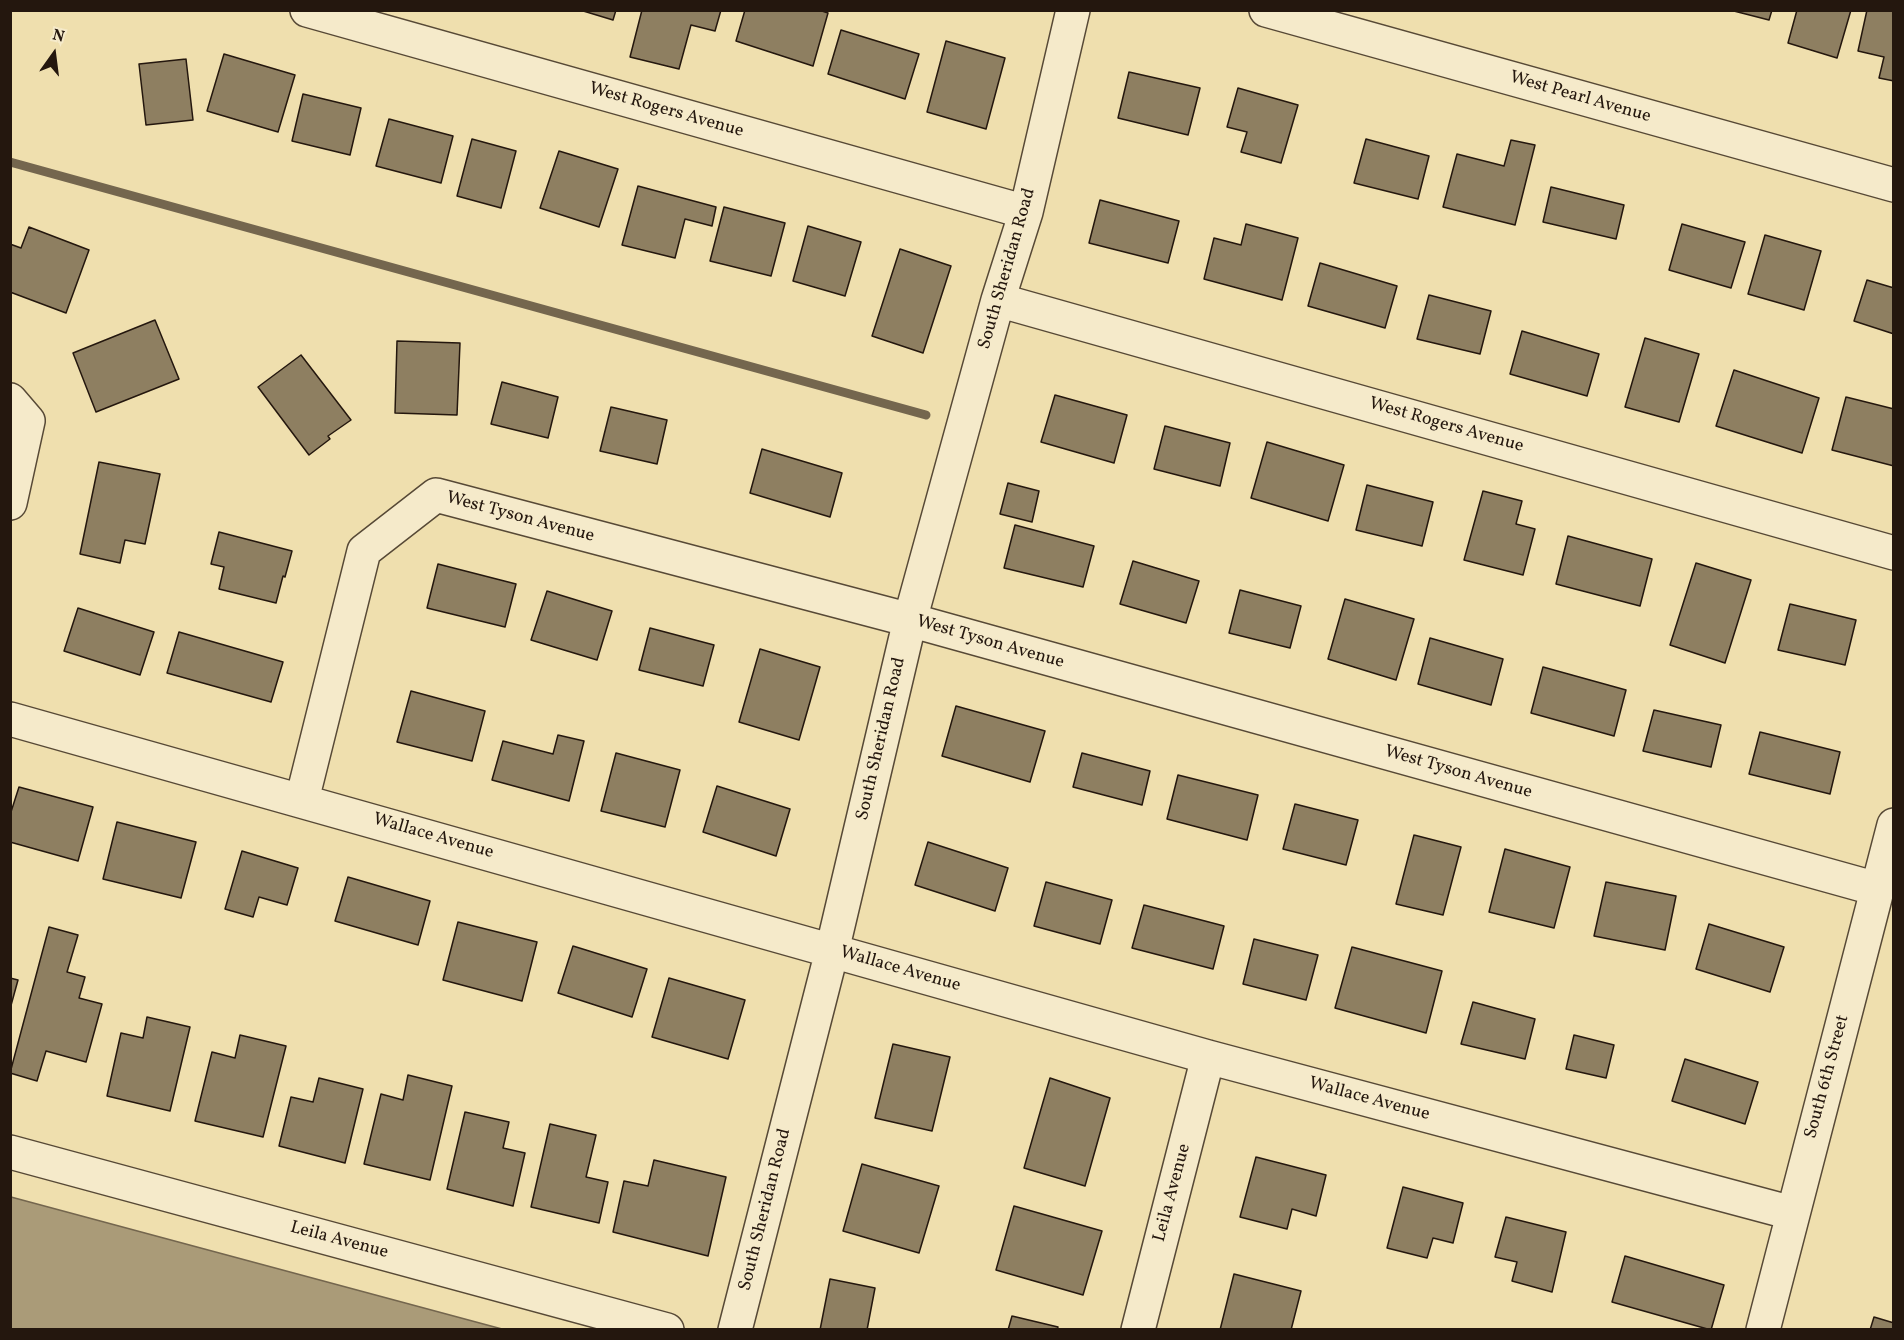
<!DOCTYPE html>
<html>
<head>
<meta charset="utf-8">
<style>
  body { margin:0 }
  #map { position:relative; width:1904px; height:1340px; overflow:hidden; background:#efdfae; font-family:Vollkorn,serif }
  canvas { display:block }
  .frame { position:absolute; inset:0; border:12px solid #24170e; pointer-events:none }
  .north { position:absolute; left:24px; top:24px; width:60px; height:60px; -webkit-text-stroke:4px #f5eaca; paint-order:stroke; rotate:14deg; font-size:16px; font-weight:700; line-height:24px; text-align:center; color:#24170e }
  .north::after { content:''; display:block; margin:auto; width:21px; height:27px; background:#24170e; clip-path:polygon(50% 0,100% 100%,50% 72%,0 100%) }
</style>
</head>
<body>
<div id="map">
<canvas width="1904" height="1340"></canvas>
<div class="frame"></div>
<div class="north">N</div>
</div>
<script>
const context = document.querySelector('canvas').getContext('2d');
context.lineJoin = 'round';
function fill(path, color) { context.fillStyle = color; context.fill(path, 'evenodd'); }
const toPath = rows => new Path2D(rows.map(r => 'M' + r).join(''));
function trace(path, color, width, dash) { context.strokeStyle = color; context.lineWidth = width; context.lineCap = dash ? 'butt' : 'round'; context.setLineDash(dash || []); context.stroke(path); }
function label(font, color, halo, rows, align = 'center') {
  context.font = font + ' Vollkorn,serif'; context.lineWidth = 4.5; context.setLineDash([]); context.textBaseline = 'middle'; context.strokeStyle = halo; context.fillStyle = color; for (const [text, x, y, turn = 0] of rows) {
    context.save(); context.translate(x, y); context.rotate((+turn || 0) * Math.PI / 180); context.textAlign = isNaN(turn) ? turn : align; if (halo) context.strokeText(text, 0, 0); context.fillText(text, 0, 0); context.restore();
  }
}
const water = toPath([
  [10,1197,11,1197,502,1329,11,1329,10,1197]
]);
const stream = toPath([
  [10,162,926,415]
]);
const building = toPath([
  [580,10,616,10,613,20,580,10],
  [642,10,721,10,715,31,691,25,679,69,630,57,642,10],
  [745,10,819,10,828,13,813,66,736,41,745,10],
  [1730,10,1772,10,1769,20,1730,10],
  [1797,10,1851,10,1837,58,1788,43,1797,10],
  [1867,10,1894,10,1894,81,1879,78,1884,57,1858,51,1867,10],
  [841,30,919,54,905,99,828,74,841,30],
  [946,41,1005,58,986,129,927,112,946,41],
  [224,54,295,75,278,132,207,111,224,54],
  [186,59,193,120,146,125,139,64,186,59],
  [1129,72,1200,88,1188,135,1118,118,1129,72],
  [1238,88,1298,105,1281,163,1241,152,1247,132,1227,127,1238,88],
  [303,94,361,108,350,155,292,141,303,94],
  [389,119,453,136,441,183,376,166,389,119],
  [472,139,516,151,501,208,457,196,472,139],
  [1366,139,1429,156,1418,199,1354,183,1366,139],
  [1511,140,1535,145,1515,225,1443,207,1457,154,1504,166,1511,140],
  [559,151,618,169,599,227,540,208,559,151],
  [638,186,716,207,712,226,685,219,675,258,622,245,638,186],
  [1551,187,1624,205,1616,239,1543,222,1551,187],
  [1100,200,1179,221,1168,263,1089,243,1100,200],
  [724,207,785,223,771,276,710,261,724,207],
  [1246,224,1298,238,1282,300,1204,279,1214,238,1241,245,1246,224],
  [1682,224,1745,242,1731,288,1669,270,1682,224],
  [808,226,861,242,845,296,793,281,808,226],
  [29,227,89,250,66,313,10,292,10,244,21,248,29,227],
  [1765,235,1821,251,1804,310,1748,294,1765,235],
  [900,249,951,266,923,353,872,336,900,249],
  [1320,263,1397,286,1385,328,1308,306,1320,263],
  [1867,280,1894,288,1894,334,1854,321,1867,280],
  [1429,295,1491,311,1480,354,1417,339,1429,295],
  [155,320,179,379,96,412,73,353,155,320],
  [1522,331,1599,354,1587,396,1510,374,1522,331],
  [1645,338,1699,354,1679,422,1625,407,1645,338],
  [397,341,460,343,457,415,395,413,397,341],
  [301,355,351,420,328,436,330,439,309,455,258,387,301,355],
  [1734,370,1819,398,1802,453,1716,426,1734,370],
  [502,382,558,397,548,438,491,424,502,382],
  [1055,395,1127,415,1114,463,1041,442,1055,395],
  [1846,397,1894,409,1894,466,1832,450,1846,397],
  [611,407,667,420,657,464,600,451,611,407],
  [1165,426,1230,443,1220,486,1154,469,1165,426],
  [1267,442,1344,465,1328,521,1251,498,1267,442],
  [762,449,842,473,830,517,750,493,762,449],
  [99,462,160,474,145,544,125,540,120,563,80,554,99,462],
  [1008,483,1039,491,1032,522,1000,514,1008,483],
  [1367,485,1433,502,1422,546,1356,530,1367,485],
  [1483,491,1522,501,1516,524,1535,529,1523,575,1464,560,1483,491],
  [1015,525,1094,546,1083,587,1004,568,1015,525],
  [219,532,292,551,285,577,283,576,276,603,219,589,224,567,211,564,219,532],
  [1568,536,1652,559,1640,606,1556,584,1568,536],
  [1133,561,1199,581,1186,623,1120,604,1133,561],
  [1696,563,1751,580,1725,663,1670,645,1696,563],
  [438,564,516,584,505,627,427,608,438,564],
  [1240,590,1301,606,1290,648,1229,633,1240,590],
  [547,591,612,611,597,660,531,640,547,591],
  [1345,599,1414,619,1396,680,1328,659,1345,599],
  [1790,604,1856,620,1845,665,1778,650,1790,604],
  [78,608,154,632,140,675,64,651,78,608],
  [650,628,714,645,703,686,639,670,650,628],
  [179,632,283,662,271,702,167,673,179,632],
  [1430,638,1503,659,1491,705,1418,684,1430,638],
  [760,649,820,667,799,740,739,722,760,649],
  [1543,667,1626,690,1614,736,1531,713,1543,667],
  [411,691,485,711,472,761,397,742,411,691],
  [956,706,1045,731,1030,782,942,756,956,706],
  [1654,710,1721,725,1711,767,1643,751,1654,710],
  [1760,732,1840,752,1830,794,1749,774,1760,732],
  [558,735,584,741,569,801,492,780,503,741,553,754,558,735],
  [616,753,680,770,665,827,601,811,616,753],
  [1082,753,1150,771,1142,805,1073,787,1082,753],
  [1178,775,1258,795,1247,840,1167,819,1178,775],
  [717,786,790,809,776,856,703,832,717,786],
  [19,787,93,807,78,861,10,842,10,815,19,787],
  [1295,804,1358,820,1346,865,1283,849,1295,804],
  [117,822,196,842,181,898,103,879,117,822],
  [1414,835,1461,847,1443,915,1396,904,1414,835],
  [928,842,1008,868,995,911,915,885,928,842],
  [1505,849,1570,867,1554,928,1489,912,1505,849],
  [242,851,298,868,287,905,259,897,253,917,225,909,242,851],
  [348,877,430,901,418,945,335,921,348,877],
  [1046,882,1112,900,1100,944,1034,926,1046,882],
  [1606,882,1676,896,1665,950,1594,936,1606,882],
  [1144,905,1224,926,1213,969,1132,948,1144,905],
  [458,922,537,942,522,1001,443,980,458,922],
  [1709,924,1784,947,1770,992,1696,969,1709,924],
  [49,927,78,935,67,972,85,977,79,998,102,1004,86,1062,46,1051,37,1081,10,1073,49,927],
  [1254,939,1318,955,1306,1000,1243,984,1254,939],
  [573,946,647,969,632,1017,558,993,573,946],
  [1352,947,1442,971,1426,1033,1335,1008,1352,947],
  [10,978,18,980,10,1009,10,978],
  [669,978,745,1000,728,1059,652,1037,669,978],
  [1473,1002,1535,1019,1525,1059,1461,1044,1473,1002],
  [147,1017,190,1027,170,1111,107,1096,121,1033,143,1038,147,1017],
  [240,1035,286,1046,263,1137,195,1121,212,1052,235,1058,240,1035],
  [1574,1035,1614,1045,1606,1078,1566,1069,1574,1035],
  [893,1044,950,1057,932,1131,875,1118,893,1044],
  [1685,1059,1758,1082,1745,1124,1672,1101,1685,1059],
  [408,1075,452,1086,430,1180,364,1164,381,1094,403,1100,408,1075],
  [319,1078,363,1089,345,1163,279,1146,291,1097,313,1102,319,1078],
  [1050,1078,1110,1098,1085,1186,1024,1168,1050,1078],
  [465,1112,509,1122,503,1148,525,1153,513,1206,447,1189,465,1112],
  [550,1124,596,1135,586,1177,608,1182,599,1223,531,1207,550,1124],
  [1256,1157,1326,1175,1316,1216,1292,1209,1287,1229,1240,1217,1256,1157],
  [654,1160,726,1177,708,1256,613,1232,624,1181,648,1186,654,1160],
  [862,1164,939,1186,919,1253,843,1231,862,1164],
  [1403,1187,1463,1203,1453,1243,1433,1238,1427,1258,1387,1248,1403,1187],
  [1014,1206,1102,1231,1083,1295,996,1270,1014,1206],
  [1506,1217,1566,1232,1552,1292,1512,1281,1517,1262,1495,1257,1506,1217],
  [1625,1256,1724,1285,1711,1330,1612,1302,1625,1256],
  [1234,1274,1301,1291,1291,1330,1220,1330,1234,1274],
  [830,1279,875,1288,867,1330,820,1330,830,1279],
  [1012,1316,1058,1327,1057,1330,1008,1330,1012,1316],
  [1874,1317,1894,1323,1894,1330,1870,1330,1874,1317]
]);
const minor = toPath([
  [307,10,1026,212],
  [1266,10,1894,185],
  [998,300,1894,553],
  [10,400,28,421,10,503],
  [10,719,1208,1057,1792,1213],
  [302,800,364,551,436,495,910,620,1877,889],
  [10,1152,667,1330],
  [735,1330,832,951,910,620,998,300,1026,212,1073,10],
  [1138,1330,1208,1057],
  [1763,1330,1894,825]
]);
const streetNames = [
  ["West Pearl Avenue",1580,98,16],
  ["West Rogers Avenue",666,111,16],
  ["South Sheridan Road",1008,269,-74],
  ["West Rogers Avenue",1446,426,16],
  ["West Tyson Avenue",520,518,15],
  ["West Tyson Avenue",990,643,16],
  ["South Sheridan Road",882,739,-77],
  ["West Tyson Avenue",1458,773,16],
  ["Wallace Avenue",433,837,16],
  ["Wallace Avenue",900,970,16],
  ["South 6th Street",1828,1077,-75],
  ["Wallace Avenue",1369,1100,15],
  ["Leila Avenue",1173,1193,-75],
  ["South Sheridan Road",766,1210,-76],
  ["Leila Avenue",339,1241,15]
];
fill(water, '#aa9b78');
trace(water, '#74664e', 1.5);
trace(stream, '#74664e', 9);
fill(building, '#8e7f61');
trace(building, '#24170e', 1.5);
trace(minor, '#574936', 36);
trace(minor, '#f5eaca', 33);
label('18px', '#24170e', '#f5eaca', streetNames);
</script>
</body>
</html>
